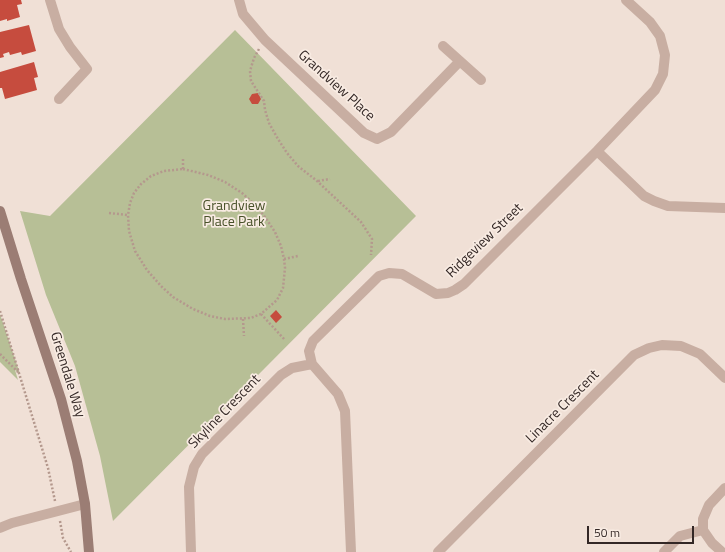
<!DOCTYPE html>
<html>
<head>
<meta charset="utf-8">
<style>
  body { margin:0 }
  #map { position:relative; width:725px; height:552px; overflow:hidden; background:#f0e0d6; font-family:"Titillium Web",sans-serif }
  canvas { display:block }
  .scale { position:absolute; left:587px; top:526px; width:107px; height:18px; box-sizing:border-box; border:2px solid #332725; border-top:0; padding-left:5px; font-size:12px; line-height:14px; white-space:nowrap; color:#332725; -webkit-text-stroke:3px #f8ebe2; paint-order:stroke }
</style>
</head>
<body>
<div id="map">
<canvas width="725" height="552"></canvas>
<div class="scale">50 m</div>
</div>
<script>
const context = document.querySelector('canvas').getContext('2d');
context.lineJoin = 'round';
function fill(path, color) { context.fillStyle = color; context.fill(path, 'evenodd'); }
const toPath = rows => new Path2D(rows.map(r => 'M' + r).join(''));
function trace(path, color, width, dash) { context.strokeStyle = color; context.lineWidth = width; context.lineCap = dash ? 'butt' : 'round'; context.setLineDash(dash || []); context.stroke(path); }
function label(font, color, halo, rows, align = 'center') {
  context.font = font + ' "Titillium Web",sans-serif'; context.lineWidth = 3.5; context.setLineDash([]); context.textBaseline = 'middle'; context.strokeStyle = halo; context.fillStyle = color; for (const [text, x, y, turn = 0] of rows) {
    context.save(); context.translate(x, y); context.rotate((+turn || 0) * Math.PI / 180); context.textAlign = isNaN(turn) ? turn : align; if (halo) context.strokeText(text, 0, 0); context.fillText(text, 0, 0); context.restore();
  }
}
const green = toPath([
  [235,30,416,216,113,521,100,456,75,366,46,295,20,211,50,216],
  [0,314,20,374,15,370,18,380,0,362]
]);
const building = toPath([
  [0,0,21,0,22,4,17,5,20,17,7,21,7,19,0,21],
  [29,25,36,51,22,55,21,52,10,55,9,52,3,54,4,57,0,58,0,32],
  [34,62,38,77,34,78,37,90,5,99,2,88,0,88,0,72],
  [258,93,261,99,258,104,252,104,249,99,252,94],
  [276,310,282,317,276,323,270,316]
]);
const path = toPath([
  [259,49,254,58,250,71,251,81,264,101,265,110,269,123,278,139,287,153,298,166,317,181,361,222,372,239,371,255],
  [183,169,208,175,225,182,242,193,253,203,265,217,275,232,281,246,284,259,285,268,283,288,277,300,261,314,251,318,225,319,210,316,193,309,173,297,161,286,147,270,135,251,129,231,128,215,130,203,134,193,141,184,151,176,164,171,183,169],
  [183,169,183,157],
  [318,181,330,179],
  [109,213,128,215],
  [284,259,298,256],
  [0,311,48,468,55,501],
  [261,314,285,340],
  [243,319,244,336],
  [0,354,18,372],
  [60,521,63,538,71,552]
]);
const street = toPath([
  [50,0,59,29,70,47,87,69,59,99],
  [239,0,243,14,265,40,364,133,377,139,391,132,460,61],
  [443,46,481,80],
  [597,151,644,196,654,201,668,206,725,208],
  [0,528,12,523,85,504],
  [191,552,189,487,194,467,202,454,281,375,292,368,312,364],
  [351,552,345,411,338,394,312,364,309,351,313,341,379,276,389,273,402,274,436,294,448,293,455,290,464,284,597,151,655,90,663,74,665,55,660,36,650,22,626,0],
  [438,552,634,355,649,348,662,345,681,346,700,354,725,378],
  [664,552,680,536,703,530],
  [722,552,712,543,703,530,703,519,709,505,725,488]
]);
const secondary = toPath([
  [0,211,21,279,61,399,77,461,85,504,89,552]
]);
const streetNames = [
  ["Grandview Place",336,86,42],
  ["Ridgeview Street",485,241,-44],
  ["Greendale Way",67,375,73],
  ["Linacre Crescent",563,407,-45],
  ["Skyline Crescent",225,412,-46]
];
const parkNames = [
  ["Grandview",234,207],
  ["Place Park",234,223]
];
fill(green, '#b7bf96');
fill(building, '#c64c3e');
trace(path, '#b4988d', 2.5, [2, 2]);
trace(street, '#c8aea2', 10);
trace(secondary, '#9b7d74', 10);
label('14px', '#332725', '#f8ebe2', streetNames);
label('14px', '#485129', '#f8ebe2', parkNames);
</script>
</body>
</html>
